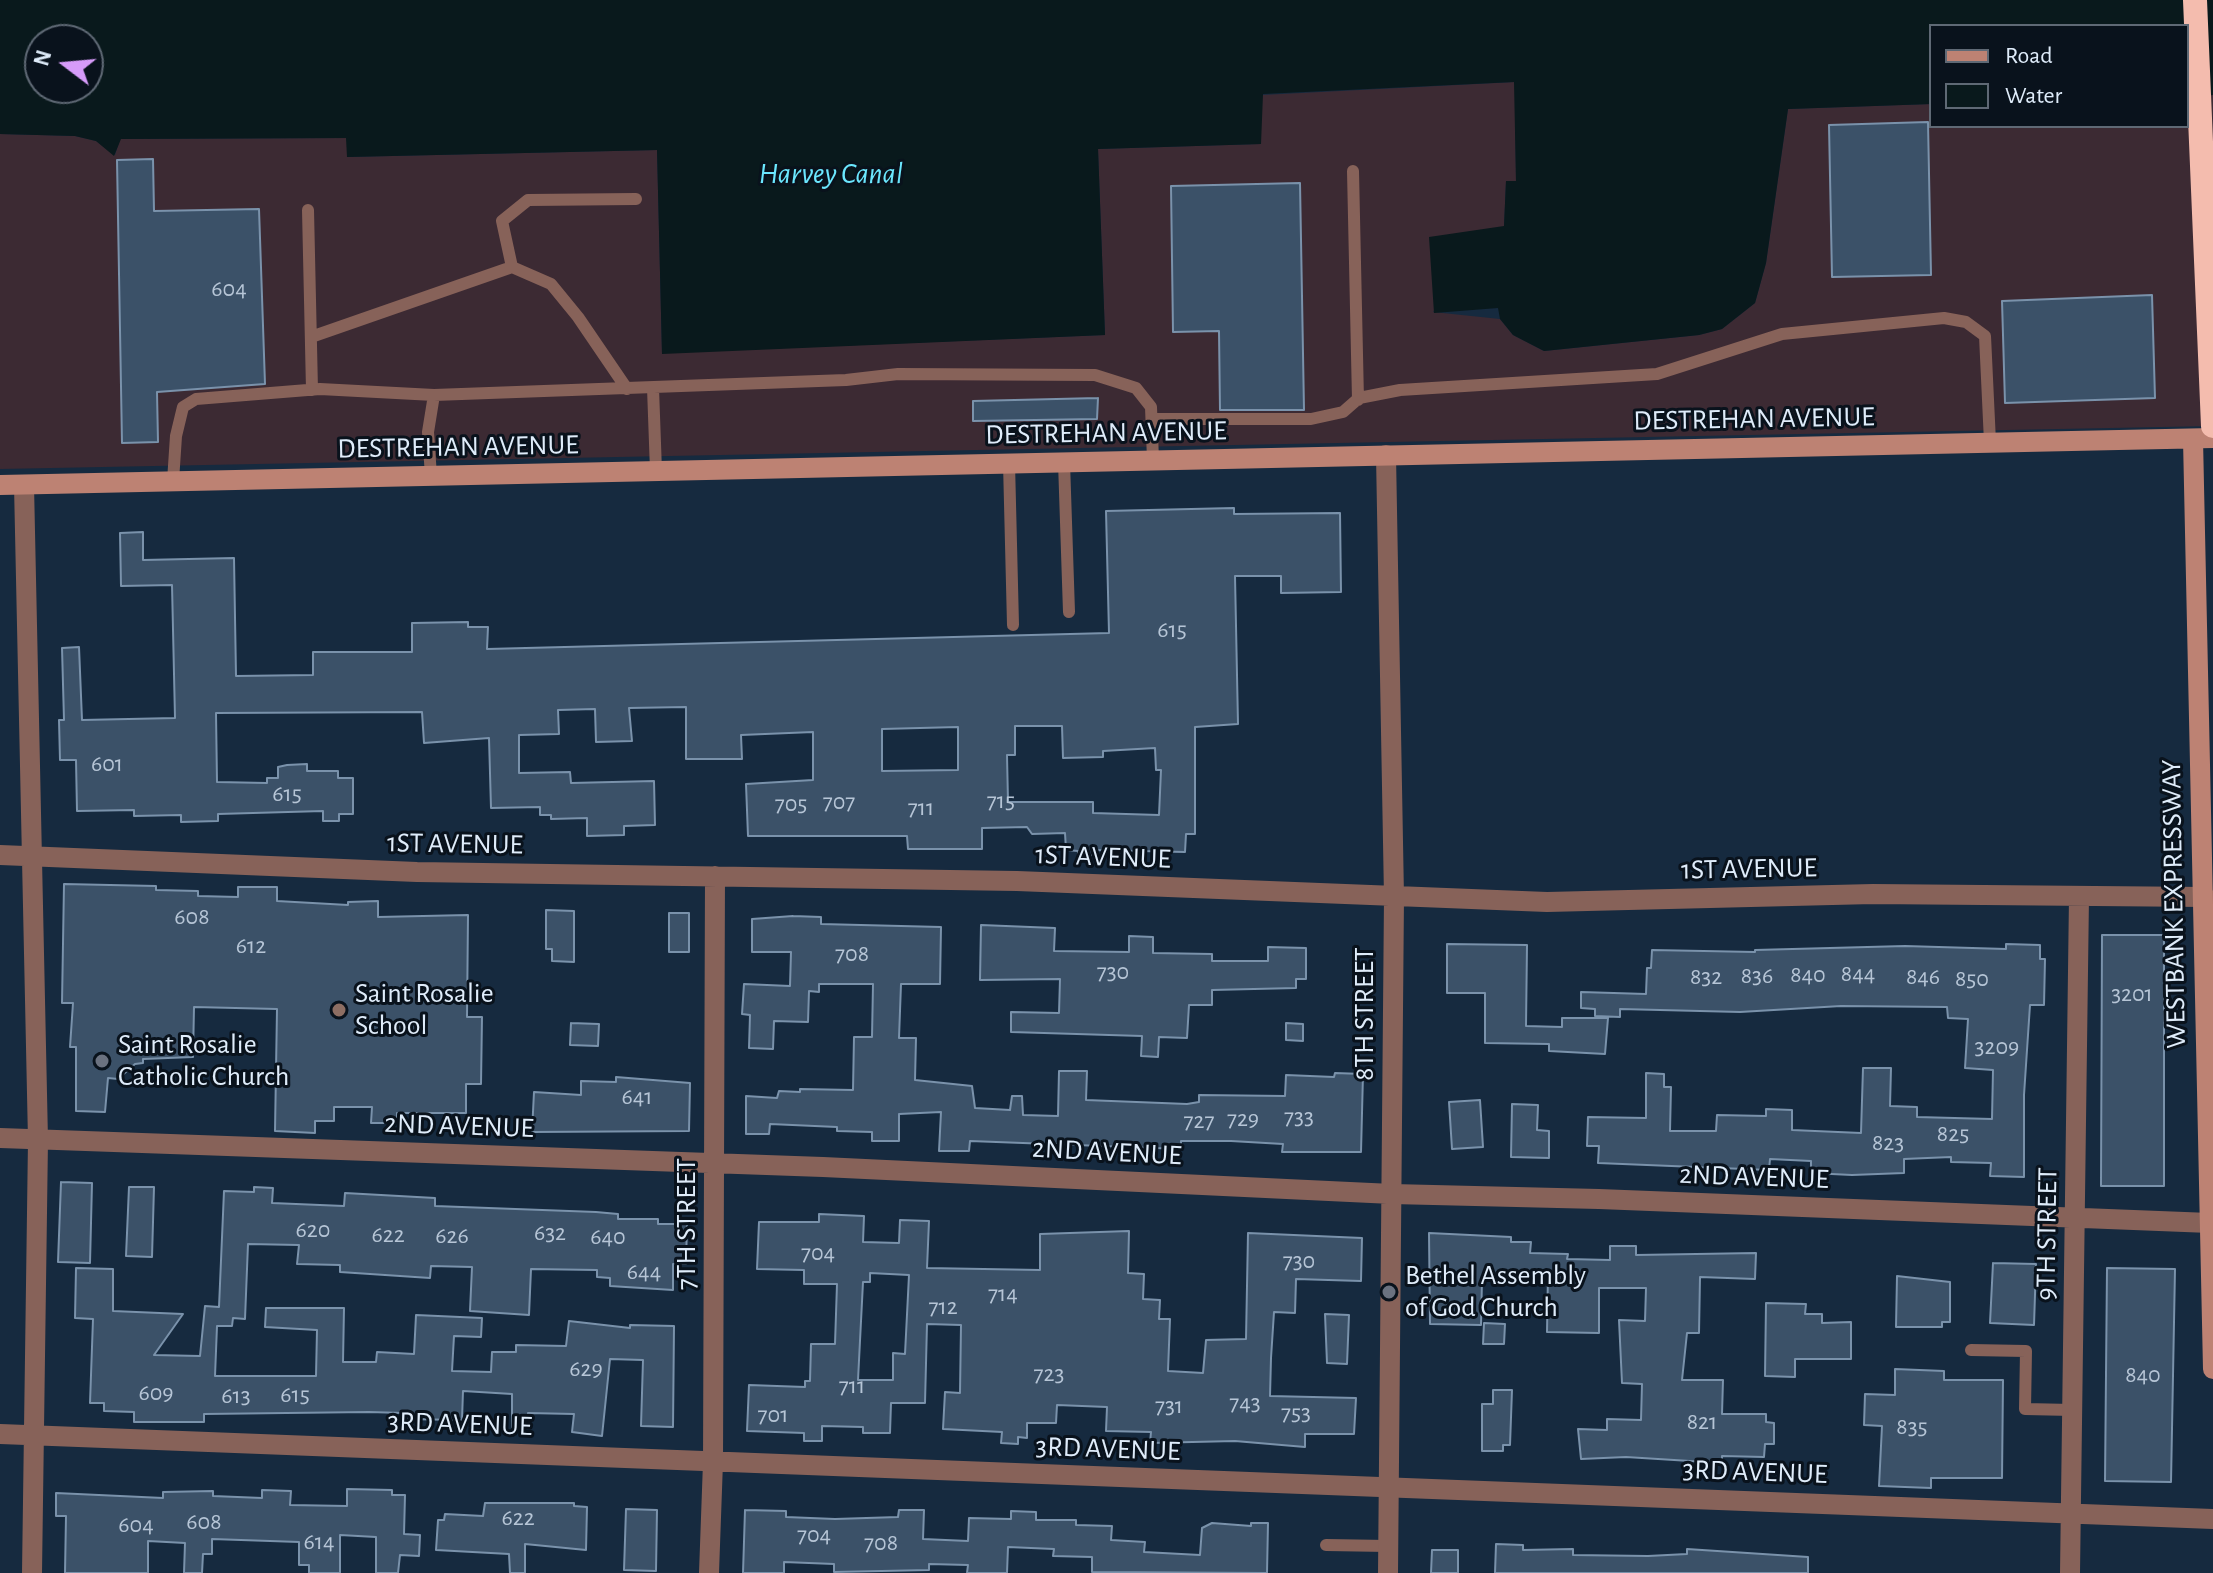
<!DOCTYPE html>
<html>
<head>
<meta charset="utf-8">
<style>
  body { margin:0 }
  #map { position:relative; width:2213px; height:1573px; overflow:hidden; background:#162a3f; font-family:"Alegreya Sans",sans-serif }
  canvas { display:block }
  .legend { position:absolute; left:1929px; top:24px; width:260px; height:104px; box-sizing:border-box; background:#09121c; border:2px solid #5f6975; margin:0; padding:10px 14px; list-style:none; font-size:24px; color:#dfecfa }
  .legend li { display:flex; align-items:center; gap:16px; height:40px }
  .legend b { width:40px; border:2px solid #5f6975 }
  .north { position:absolute; left:24px; top:24px; width:80px; height:80px; box-sizing:border-box; background:#09121c; border:2px solid #5f6975; border-radius:50%; rotate:286deg; font-size:22px; font-weight:700; line-height:32px; text-align:center; color:#dfecfa }
  .north::after { content:''; display:block; margin:auto; width:28px; height:36px; background:#d69bf9; clip-path:polygon(50% 0,100% 100%,50% 72%,0 100%) }
</style>
</head>
<body>
<div id="map">
<canvas width="2213" height="1573"></canvas>
<ul class="legend">
<li><b style="height:10px;background:#bd8273"></b>Road</li>
<li><b style="height:22px;background:#09191c"></b>Water</li>
</ul>
<div class="north">N</div>
</div>
<script>
const context = document.querySelector('canvas').getContext('2d');
context.lineJoin = 'round';
function fill(path, color) { context.fillStyle = color; context.fill(path, 'evenodd'); }
const toPath = rows => new Path2D(rows.map(r => 'M' + r).join(''));
function trace(path, color, width, dash) { context.strokeStyle = color; context.lineWidth = width; context.lineCap = dash ? 'butt' : 'round'; context.setLineDash(dash || []); context.stroke(path); }
function label(font, color, halo, rows, align = 'center') {
  context.font = font + ' "Alegreya Sans",sans-serif'; context.lineWidth = 6; context.setLineDash([]); context.textBaseline = 'middle'; context.strokeStyle = halo; context.fillStyle = color; for (const [text, x, y, turn = 0] of rows) {
    context.save(); context.translate(x, y); context.rotate((+turn || 0) * Math.PI / 180); context.textAlign = isNaN(turn) ? turn : align; if (halo) context.strokeText(text, 0, 0); context.fillText(text, 0, 0); context.restore();
  }
}
const industrial = toPath([
  [1515,82,1516,182,1506,181,1504,227,1433,312,1500,319,1513,335,1544,351,1699,335,1722,329,1755,303,1766,263,1788,109,1931,104,1931,126,2187,126,2187,96,2213,95,2213,426,0,469,0,134,75,136,96,141,115,155,120,139,347,138,348,157,657,150,662,353,1105,335,1098,149,1260,144,1262,95]
]);
const water = toPath([
  [0,0,2213,0,2213,95,2187,96,2187,26,1931,26,1931,104,1788,109,1766,263,1755,303,1722,329,1699,335,1544,351,1513,335,1500,319,1498,308,1434,313,1429,237,1504,226,1506,181,1516,181,1514,82,1263,94,1261,144,1098,149,1105,335,662,354,657,150,347,157,346,138,121,139,114,156,96,141,75,136,0,134],
  [40,40,88,40,88,88,40,88]
]);
const building = toPath([
  [1928,122,1931,275,1832,277,1829,125,1928,122],
  [153,159,154,211,259,209,265,384,157,392,158,442,122,443,117,160,153,159],
  [1300,183,1304,410,1220,410,1219,331,1173,332,1171,186,1300,183],
  [2152,295,2155,398,2005,403,2002,301,2152,295],
  [1098,398,1097,419,973,421,973,401,1098,398],
  [1234,508,1234,514,1340,513,1341,592,1281,593,1281,576,1235,576,1238,724,1195,727,1195,834,1186,834,1185,852,1094,850,1094,855,1078,856,1078,851,1066,850,1065,833,1032,834,1027,827,982,828,982,849,908,849,907,836,748,836,746,784,813,780,813,732,741,735,742,759,686,759,686,707,629,708,632,741,596,742,595,709,558,710,559,734,519,735,519,773,570,772,571,783,654,781,655,825,624,826,624,835,587,836,587,818,551,819,551,815,540,815,540,807,491,808,489,738,424,743,422,712,216,713,217,782,267,783,267,778,278,778,278,767,287,765,307,764,307,771,338,771,338,778,353,778,353,814,339,814,339,821,323,821,323,811,218,814,218,821,181,822,181,815,134,816,134,810,77,811,76,760,60,760,59,720,64,720,62,648,79,647,82,720,175,718,172,585,121,586,120,533,143,532,143,560,234,558,236,676,313,675,313,652,412,652,412,623,468,622,468,627,488,627,487,649,1109,633,1106,511,1234,508],
  [1015,726,1062,726,1063,758,1103,757,1103,751,1155,748,1156,770,1161,770,1159,815,1093,813,1093,802,1008,802,1007,755,1015,755,1015,726],
  [958,727,958,770,882,771,882,729,958,727],
  [64,884,156,886,156,890,198,891,198,896,238,897,238,887,277,887,277,901,348,905,348,902,378,901,378,917,468,915,467,1017,482,1017,481,1084,466,1084,466,1113,397,1113,397,1123,371,1123,372,1107,334,1107,334,1121,315,1121,315,1133,275,1131,277,1009,194,1007,193,1057,143,1059,143,1063,135,1064,118,1079,108,1078,105,1112,76,1111,76,1047,70,1047,73,1003,62,1003,64,884],
  [546,910,574,911,574,962,552,961,552,949,546,949,546,910],
  [669,913,689,913,689,952,669,952,669,913],
  [793,916,821,917,821,924,941,927,940,984,901,984,899,1038,916,1038,915,1080,972,1086,975,1108,1010,1110,1012,1096,1022,1096,1023,1115,1058,1116,1059,1071,1087,1071,1086,1100,1187,1104,1199,1102,1199,1095,1285,1096,1286,1075,1334,1077,1335,1073,1363,1074,1361,1152,1282,1152,1283,1144,1231,1141,1181,1141,1181,1149,970,1141,969,1151,939,1151,941,1112,899,1114,899,1141,872,1141,872,1132,837,1131,837,1127,770,1124,769,1134,746,1134,746,1096,777,1098,779,1091,800,1092,800,1089,853,1090,854,1037,872,1037,873,984,819,984,819,992,809,991,808,1022,774,1021,773,1049,749,1048,750,1015,742,1014,744,984,790,986,791,952,752,952,752,919,793,916],
  [981,925,1055,928,1054,951,1129,952,1129,936,1153,937,1153,953,1212,954,1212,961,1268,961,1268,947,1306,948,1306,979,1296,979,1296,988,1212,990,1212,1005,1189,1005,1187,1038,1159,1037,1158,1057,1141,1056,1142,1036,1011,1032,1011,1012,1059,1013,1060,979,980,980,981,925],
  [2102,935,2164,935,2164,1186,2101,1186,2102,935],
  [1447,944,1527,945,1526,1026,1562,1027,1562,1018,1608,1018,1605,1054,1549,1051,1549,1044,1485,1043,1485,993,1447,993,1447,944],
  [2006,944,2040,945,2040,959,2045,959,2044,1005,2030,1005,2024,1095,2024,1177,1990,1176,1991,1163,1951,1162,1951,1157,1904,1159,1904,1173,1852,1175,1811,1173,1811,1161,1770,1159,1769,1170,1598,1163,1599,1146,1587,1146,1588,1117,1646,1118,1646,1073,1664,1074,1664,1087,1671,1087,1670,1131,1716,1131,1717,1115,1766,1116,1766,1109,1792,1110,1792,1130,1861,1133,1863,1068,1891,1068,1890,1106,1917,1107,1917,1117,1992,1119,1993,1070,1965,1068,1968,1019,1948,1018,1947,1007,1841,1006,1740,1012,1620,1009,1620,1017,1595,1016,1595,1009,1581,1008,1581,992,1646,994,1647,968,1651,968,1652,950,1755,952,1755,950,1905,946,2006,949,2006,944],
  [571,1023,599,1024,598,1046,570,1045,571,1023],
  [1286,1023,1303,1024,1303,1041,1286,1040,1286,1023],
  [616,1077,690,1083,689,1131,532,1132,534,1092,581,1095,581,1081,616,1082,616,1077],
  [1480,1100,1483,1147,1452,1149,1449,1102,1480,1100],
  [1512,1104,1538,1105,1537,1130,1549,1131,1549,1158,1511,1157,1512,1104],
  [61,1182,92,1183,90,1263,58,1262,61,1182],
  [129,1187,154,1187,152,1257,126,1256,129,1187],
  [254,1187,273,1188,272,1203,344,1206,345,1193,435,1198,435,1206,596,1212,618,1214,618,1219,658,1219,658,1224,687,1224,686,1264,673,1264,673,1290,610,1286,610,1278,597,1277,597,1270,531,1269,529,1315,470,1311,472,1267,431,1266,430,1278,340,1272,340,1265,297,1264,299,1245,248,1244,245,1319,233,1318,232,1326,217,1326,215,1376,316,1376,317,1330,265,1327,266,1308,344,1308,343,1362,376,1362,377,1352,414,1354,416,1315,482,1318,481,1337,454,1336,452,1371,491,1372,492,1352,516,1352,516,1345,566,1346,569,1321,630,1328,630,1325,674,1326,673,1427,641,1426,643,1360,610,1359,602,1436,572,1432,574,1414,528,1413,528,1428,512,1427,512,1394,463,1391,462,1420,403,1419,403,1413,369,1412,204,1414,204,1422,134,1422,134,1412,104,1411,104,1403,90,1403,93,1319,75,1318,76,1268,113,1269,113,1311,183,1314,154,1355,200,1356,205,1306,219,1307,224,1191,254,1192,254,1187],
  [819,1214,864,1216,863,1242,899,1243,900,1220,929,1221,927,1268,1040,1270,1040,1234,1129,1231,1128,1273,1144,1274,1143,1299,1160,1300,1159,1319,1170,1319,1168,1371,1203,1373,1206,1340,1246,1339,1248,1233,1362,1238,1361,1281,1296,1279,1295,1313,1274,1312,1271,1358,1270,1396,1356,1398,1354,1434,1305,1434,1305,1447,1235,1441,1150,1443,1151,1432,1106,1431,1107,1407,1057,1405,1056,1423,1027,1423,1027,1438,1018,1437,1018,1444,1001,1443,1002,1432,943,1429,945,1392,960,1393,961,1325,927,1324,925,1403,891,1403,890,1433,863,1433,863,1427,822,1426,822,1441,804,1441,804,1433,747,1431,749,1385,805,1387,805,1381,810,1381,811,1344,835,1344,837,1284,804,1284,804,1270,757,1269,759,1222,819,1222,819,1214],
  [870,1273,909,1275,905,1354,893,1353,893,1380,858,1380,863,1282,870,1282,870,1273],
  [1429,1233,1511,1237,1511,1242,1531,1242,1530,1253,1568,1254,1567,1259,1610,1260,1610,1246,1636,1246,1636,1255,1756,1253,1755,1279,1700,1277,1699,1333,1687,1333,1682,1380,1723,1380,1722,1414,1766,1414,1766,1422,1774,1423,1774,1444,1765,1444,1764,1457,1722,1456,1722,1463,1626,1457,1581,1459,1578,1429,1607,1430,1607,1419,1641,1420,1642,1384,1622,1383,1619,1320,1645,1321,1646,1288,1599,1288,1599,1333,1547,1332,1548,1272,1513,1272,1513,1280,1482,1279,1481,1325,1430,1324,1429,1233],
  [1993,1263,2036,1264,2034,1325,1990,1323,1993,1263],
  [2107,1268,2175,1269,2171,1482,2105,1481,2107,1268],
  [1897,1276,1950,1282,1950,1322,1942,1322,1942,1327,1896,1327,1897,1276],
  [1766,1303,1806,1304,1805,1314,1822,1314,1822,1323,1851,1322,1851,1359,1795,1359,1795,1377,1765,1376,1766,1303],
  [1325,1314,1349,1315,1347,1364,1327,1363,1325,1314],
  [1484,1323,1505,1324,1504,1344,1483,1344,1484,1323],
  [1895,1369,1944,1371,1944,1380,2003,1380,2002,1478,1931,1478,1931,1488,1879,1486,1882,1426,1864,1425,1865,1394,1895,1395,1895,1369],
  [1493,1390,1512,1390,1510,1445,1503,1445,1503,1451,1482,1451,1482,1404,1493,1404,1493,1390],
  [347,1489,392,1490,392,1495,405,1495,404,1534,420,1535,419,1556,400,1555,398,1573,376,1573,376,1537,340,1535,340,1573,309,1573,309,1565,299,1565,299,1542,212,1539,212,1554,203,1554,202,1573,184,1573,185,1543,148,1541,148,1573,65,1573,66,1516,56,1516,56,1493,163,1498,163,1492,213,1491,213,1496,262,1498,262,1490,291,1491,290,1505,347,1506,347,1489],
  [485,1503,574,1503,574,1506,587,1507,586,1550,525,1544,525,1573,510,1573,509,1554,436,1550,438,1520,444,1520,445,1514,483,1516,485,1503],
  [626,1509,657,1510,656,1571,624,1570,626,1509],
  [745,1510,786,1511,786,1517,835,1519,898,1517,899,1510,924,1510,923,1539,968,1541,969,1518,1011,1519,1011,1511,1036,1512,1036,1520,1076,1520,1076,1525,1112,1526,1111,1540,1145,1542,1144,1552,1200,1555,1202,1528,1212,1523,1251,1526,1251,1523,1268,1523,1267,1573,1092,1572,1092,1557,1053,1556,1054,1549,1008,1547,1007,1573,967,1573,968,1565,929,1564,929,1570,834,1572,834,1564,784,1562,784,1573,743,1573,745,1510],
  [1496,1544,1523,1545,1523,1550,1573,1549,1573,1555,1648,1556,1687,1554,1687,1549,1808,1557,1808,1573,1495,1573,1496,1544],
  [1432,1550,1458,1550,1458,1573,1431,1573,1432,1550]
]);
const lane = toPath([
  [1353,171,1358,400],
  [308,210,312,390],
  [512,267,502,221,528,200,636,199],
  [311,337,512,267,551,284,578,317,627,389],
  [653,388,656,471],
  [1153,419,1311,419,1343,412,1359,398,1400,390,1657,374,1782,334,1944,318,1966,322,1985,336,1990,442],
  [1064,462,1069,612],
  [1009,463,1013,625],
  [431,476,428,432,434,395,846,380,898,374,1095,375,1136,388,1151,407,1153,460],
  [173,481,176,436,183,407,196,399,320,389,434,395],
  [1971,1350,2026,1351,2025,1409,2072,1410],
  [1326,1545,1388,1546]
]);
const street = toPath([
  [1386,455,1394,897,1388,1573],
  [24,485,38,1140,32,1573],
  [0,855,417,872,1017,881,1547,902,1873,894,2205,897],
  [0,1138,823,1167,1392,1194,1599,1199,2210,1223],
  [0,1434,2213,1519],
  [709,1573,713,1462,715,876],
  [2070,1573,2079,896]
]);
const secondary = toPath([
  [2193,439,2213,1369],
  [0,485,2213,438]
]);
const highway = toPath([
  [2195,0,2213,426]
]);
const markers = [
  [339,1010,8,"#8d6e63"],
  [102,1061,8,"#6b7280"],
  [1389,1292,8,"#6b7280"]
];
const numberNames = [
  ["604",229,289],
  ["615",1172,630],
  ["601",107,764],
  ["615",287,794],
  ["715",1001,801],
  ["707",839,802],
  ["705",791,804],
  ["711",921,808],
  ["608",192,917],
  ["612",251,946],
  ["708",852,954],
  ["730",1113,972],
  ["844",1858,974],
  ["840",1808,975],
  ["836",1757,976],
  ["832",1706,977],
  ["846",1923,977],
  ["850",1972,979],
  ["3201",2132,994],
  ["3209",1997,1047],
  ["641",637,1097],
  ["733",1299,1117],
  ["729",1243,1119],
  ["727",1199,1121],
  ["825",1953,1134],
  ["823",1888,1143],
  ["620",313,1230],
  ["632",550,1233],
  ["622",388,1235],
  ["626",452,1236],
  ["640",608,1237],
  ["704",818,1253],
  ["730",1299,1261],
  ["644",644,1272],
  ["714",1003,1294],
  ["712",943,1307],
  ["629",586,1369],
  ["723",1049,1374],
  ["840",2143,1375],
  ["711",852,1386],
  ["609",156,1393],
  ["615",295,1395],
  ["613",236,1396],
  ["743",1245,1403],
  ["731",1169,1406],
  ["753",1296,1413],
  ["701",773,1415],
  ["821",1702,1422],
  ["835",1912,1427],
  ["622",518,1518],
  ["608",204,1522],
  ["604",136,1525],
  ["704",814,1535],
  ["614",319,1542],
  ["708",881,1543]
];
const streetNames = [
  ["DESTREHAN AVENUE",1754,419,-1],
  ["DESTREHAN AVENUE",1106,433,-1],
  ["DESTREHAN AVENUE",458,447,-1],
  ["1ST AVENUE",455,844,1],
  ["1ST AVENUE",1103,857,2],
  ["1ST AVENUE",1749,869,-1],
  ["WESTBANK EXPRESSWAY",2174,904,-91],
  ["8TH STREET",1365,1014,-90],
  ["2ND AVENUE",459,1126,2],
  ["2ND AVENUE",1107,1152,3],
  ["2ND AVENUE",1754,1177,2],
  ["7TH STREET",687,1224,-90],
  ["9TH STREET",2047,1234,-89],
  ["3RD AVENUE",460,1424,2],
  ["3RD AVENUE",1108,1449,2],
  ["3RD AVENUE",1755,1472,2]
];
const poiNames = [
  ["Saint Rosalie",355,994],
  ["School",355,1026],
  ["Saint Rosalie",118,1045],
  ["Catholic Church",118,1077],
  ["Bethel Assembly",1405,1276],
  ["of God Church",1405,1308]
];
const waterNames = [
  ["Harvey Canal",831,174]
];
fill(industrial, '#3c2a33');
fill(water, '#09191c');
fill(building, '#3b5168');
trace(building, '#7a92ab', 2);
trace(lane, '#876259', 12);
trace(street, '#876259', 20);
trace(secondary, '#bd8273', 20);
trace(highway, '#f4bcae', 24);
for (const [x, y, r, color] of markers) { const dot = new Path2D(); dot.arc(x, y, r, 0, 2 * Math.PI); context.fillStyle = color; context.fill(dot); trace(dot, '#09121c', 3); }
label('24px', '#b6c5d6', null, numberNames);
label('28px', '#dfecfa', '#09121c', streetNames);
label('28px', '#dfecfa', '#09121c', poiNames, 'left');
label('italic 30px', '#6be7fe', '#09121c', waterNames);
</script>
</body>
</html>
